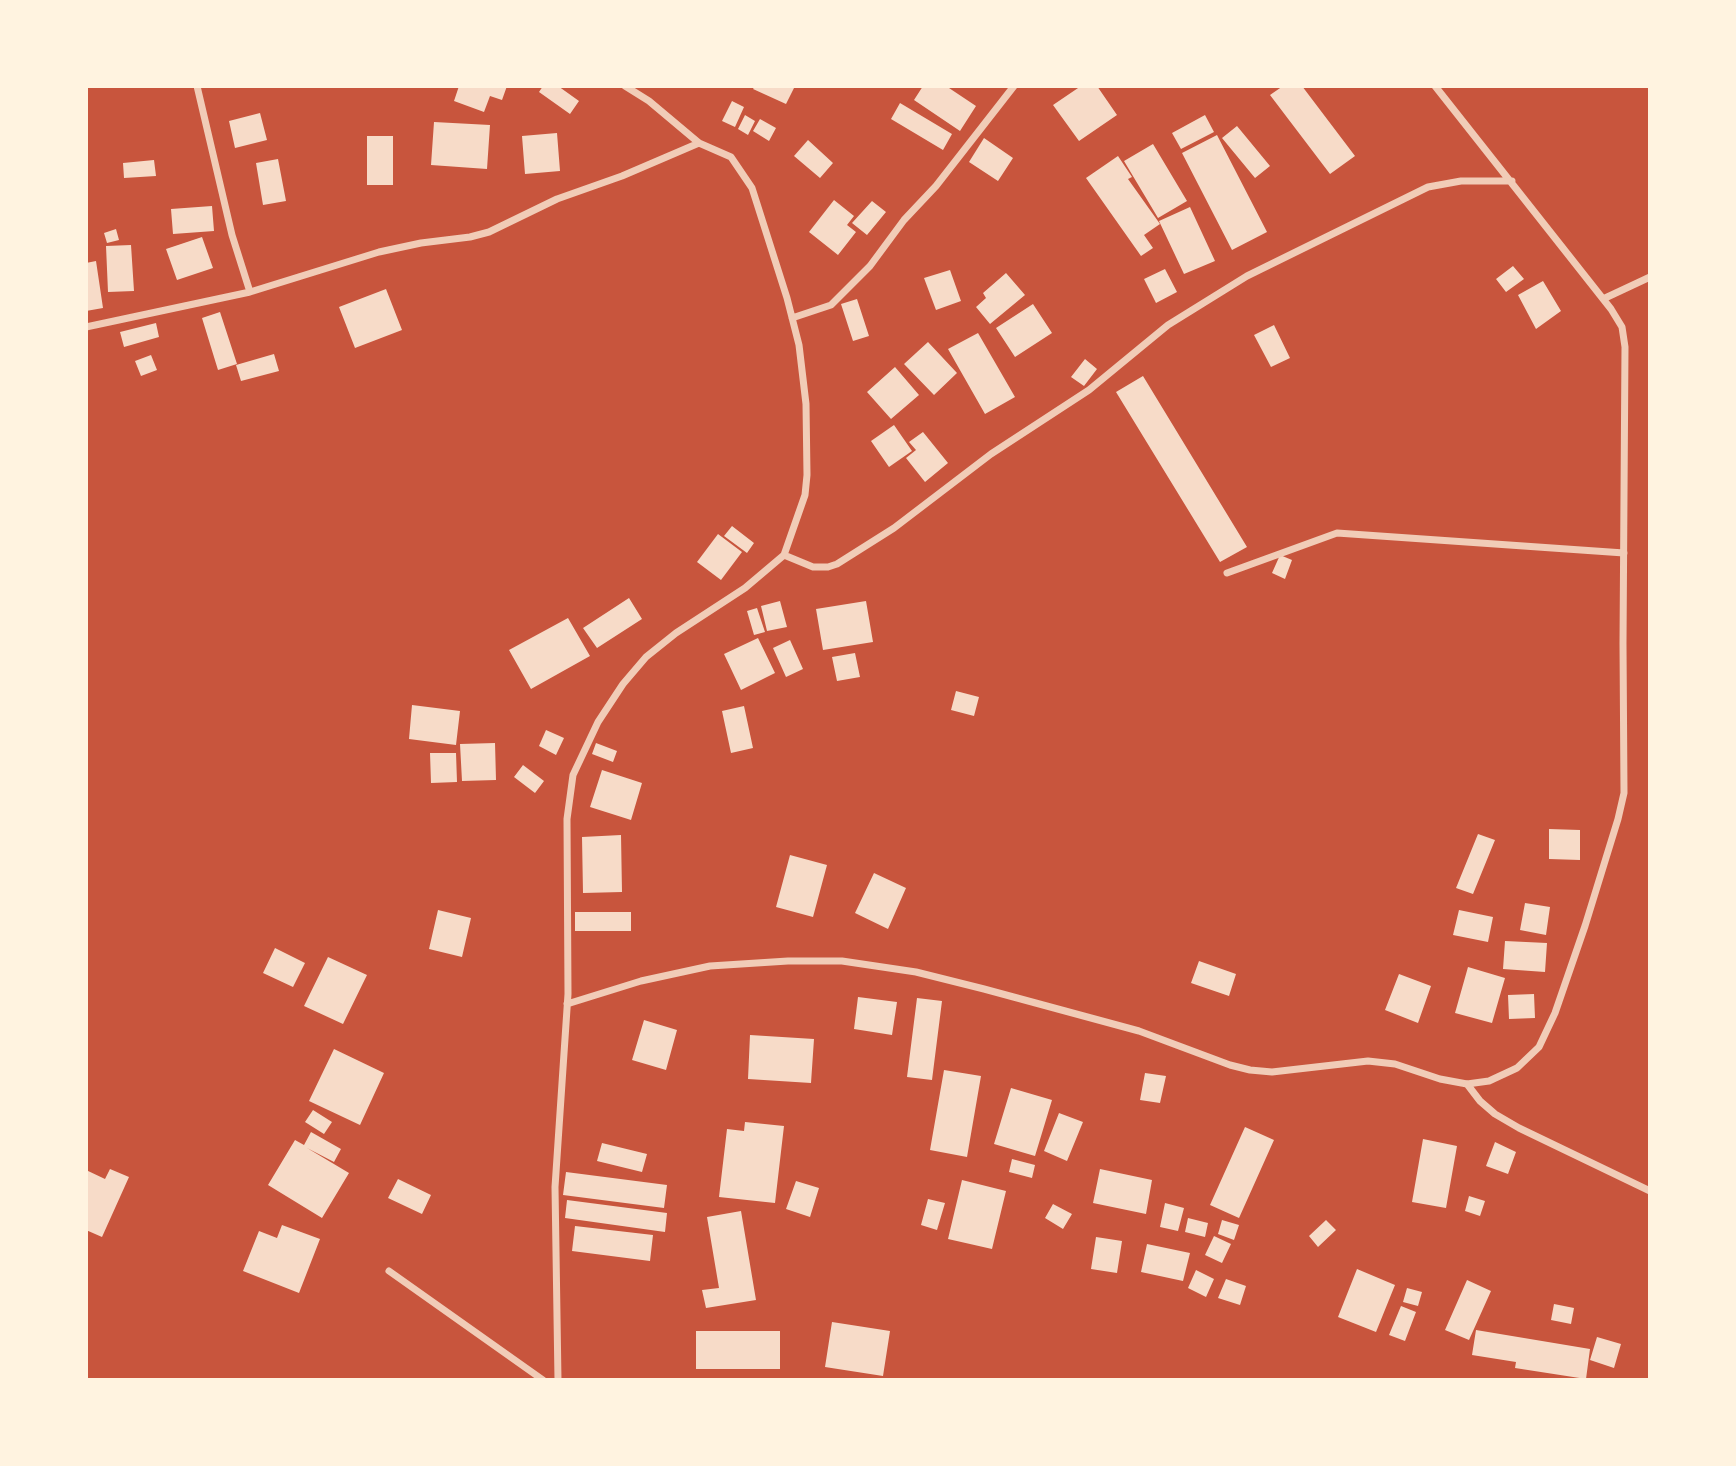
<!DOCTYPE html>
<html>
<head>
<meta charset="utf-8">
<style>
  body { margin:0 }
  #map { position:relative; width:1736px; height:1466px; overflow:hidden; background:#c8553d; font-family:"DejaVu Sans",sans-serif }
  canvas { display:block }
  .frame { position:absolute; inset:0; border:88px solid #fff3e0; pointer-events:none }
</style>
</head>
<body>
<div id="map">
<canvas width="1736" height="1466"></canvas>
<div class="frame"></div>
</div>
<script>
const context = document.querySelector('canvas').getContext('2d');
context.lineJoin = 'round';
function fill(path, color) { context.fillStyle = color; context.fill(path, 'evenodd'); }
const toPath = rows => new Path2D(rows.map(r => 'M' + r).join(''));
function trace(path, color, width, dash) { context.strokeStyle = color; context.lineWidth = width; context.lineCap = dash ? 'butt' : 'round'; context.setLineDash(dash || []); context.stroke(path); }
const building = toPath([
  [459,86,507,86,502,100,490,96,484,112,454,101],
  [543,86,558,86,579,101,570,114,539,92],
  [755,86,795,86,786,104,753,89],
  [923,86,946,86,976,106,960,131,914,100],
  [1081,86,1097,86,1117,115,1079,141,1053,105],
  [1283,86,1302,86,1355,156,1330,174,1270,95],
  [732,101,744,107,735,127,722,121],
  [900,103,952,134,943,150,891,119],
  [260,113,267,140,235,148,229,121],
  [745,115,755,121,748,135,738,129],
  [1205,115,1214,132,1181,149,1172,133],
  [760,119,776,128,769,141,753,131],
  [434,122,490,125,487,169,431,165],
  [1237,126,1270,166,1255,178,1222,138],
  [557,133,560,171,525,174,522,136],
  [1217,135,1267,232,1232,250,1182,153],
  [367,136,393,136,393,185,367,185],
  [984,138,1013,158,998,181,969,162],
  [808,140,833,163,820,178,794,156],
  [1153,144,1187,201,1158,218,1124,161],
  [1118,156,1132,177,1128,179,1160,224,1144,235,1153,248,1141,256,1086,178],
  [278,159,286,201,263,205,256,163],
  [154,160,156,176,124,178,123,163],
  [834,200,854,216,847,225,856,232,838,255,809,232],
  [872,201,886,212,867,235,852,223],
  [212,206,214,231,173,234,171,209],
  [1190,207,1215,261,1184,274,1159,221],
  [116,229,119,240,107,243,104,233],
  [202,237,213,268,177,280,166,249],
  [131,245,134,291,108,292,106,246],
  [96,261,103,308,86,311,86,263],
  [1513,266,1524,279,1506,292,1496,279],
  [1165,269,1177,292,1156,303,1144,279],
  [950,270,961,301,936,310,924,278],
  [1006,273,1025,295,990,324,976,307,986,298,983,293],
  [1543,281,1561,311,1536,329,1518,295],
  [386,289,402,330,355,348,339,307],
  [857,299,869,336,853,341,841,304],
  [1033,304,1052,333,1015,357,996,328],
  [220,312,237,364,218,370,202,318],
  [156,323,159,337,124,347,120,332],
  [1274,325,1290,358,1271,367,1254,335],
  [978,333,1015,397,985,414,948,349],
  [928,342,957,373,934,395,904,364],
  [274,354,279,371,241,381,236,365],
  [151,355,157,370,141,376,135,361],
  [1085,359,1097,369,1084,386,1071,377],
  [895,367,919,395,891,419,867,392],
  [1143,376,1247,547,1220,562,1116,392],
  [894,425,912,451,889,467,871,441],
  [923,432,948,463,925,482,906,458,916,450,909,442],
  [732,526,754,543,747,553,724,536],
  [718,534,742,552,721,580,697,562],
  [1280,555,1292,560,1285,579,1272,573],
  [629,598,642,619,597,648,583,628],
  [780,601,787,627,767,631,761,606],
  [866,601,873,642,823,650,816,609],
  [757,608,765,632,754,635,747,611],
  [568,618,590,656,531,689,509,650],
  [758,638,775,673,741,690,724,654],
  [790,640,803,669,786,677,773,648],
  [855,653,860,677,837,681,832,657],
  [956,691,979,697,974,716,951,710],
  [412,705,460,711,456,745,409,739],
  [744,706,753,748,731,753,722,711],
  [546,730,564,738,556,755,539,746],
  [495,743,496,780,462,781,460,744],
  [596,743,617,751,613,762,592,754],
  [430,753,456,753,457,782,431,783],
  [523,765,544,781,535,793,514,777],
  [602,770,642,783,631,820,590,807],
  [1549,829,1580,830,1580,860,1549,859],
  [1478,834,1495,840,1473,894,1456,888],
  [621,835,622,892,583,893,582,837],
  [790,855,827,865,813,917,776,907],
  [874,873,906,888,888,929,855,913],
  [1525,903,1550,907,1546,935,1520,930],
  [438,910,471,918,462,957,429,949],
  [1459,910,1493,917,1488,942,1453,935],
  [575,912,631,912,631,931,575,931],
  [1505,941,1547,943,1545,972,1503,969],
  [275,948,305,963,293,987,263,973],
  [328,957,367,975,343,1024,304,1006],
  [1199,961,1236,974,1229,996,1191,983],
  [1468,967,1505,978,1492,1023,1455,1013],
  [1399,974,1431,986,1418,1023,1385,1010],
  [1534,994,1535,1018,1509,1019,1508,995],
  [858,997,897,1002,892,1035,854,1029],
  [917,998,942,1001,932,1080,907,1077],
  [644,1020,677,1030,666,1070,632,1060],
  [750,1035,814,1039,811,1083,748,1079],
  [334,1049,384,1073,360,1125,309,1101],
  [944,1070,981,1076,967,1157,930,1150],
  [1145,1073,1166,1076,1160,1103,1140,1100],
  [1011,1088,1052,1100,1035,1156,994,1144],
  [313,1110,332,1122,324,1134,305,1122],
  [1059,1113,1083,1122,1067,1161,1044,1151],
  [745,1122,784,1126,775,1203,719,1197,727,1129,744,1131],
  [1245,1127,1274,1140,1239,1218,1210,1205],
  [311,1132,341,1149,334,1162,307,1148,349,1173,322,1218,268,1185,295,1140,304,1145],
  [1423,1139,1457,1146,1446,1208,1412,1202],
  [1495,1142,1516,1152,1508,1174,1486,1166],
  [602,1143,647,1154,642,1172,597,1161],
  [1012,1159,1035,1165,1032,1178,1009,1172],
  [110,1169,129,1177,102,1237,86,1230,86,1170,105,1179],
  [1100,1169,1152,1180,1146,1214,1093,1203],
  [566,1172,667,1185,664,1208,563,1195],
  [398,1179,431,1195,422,1214,388,1198],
  [962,1180,1006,1191,992,1249,948,1239],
  [796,1181,819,1188,810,1217,786,1209],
  [1469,1196,1485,1201,1480,1216,1465,1211],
  [928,1199,945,1203,937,1230,921,1225],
  [567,1200,667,1213,665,1232,565,1218],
  [1165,1203,1184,1208,1178,1231,1160,1227],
  [1053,1204,1072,1214,1063,1229,1045,1218],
  [741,1211,756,1300,706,1308,702,1290,719,1288,707,1217],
  [1188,1218,1208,1223,1205,1237,1185,1232],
  [1222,1220,1239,1225,1234,1240,1218,1234],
  [1326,1220,1336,1230,1318,1247,1309,1236],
  [282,1225,320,1239,299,1293,243,1271,259,1231,277,1238],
  [575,1226,653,1235,650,1261,572,1251],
  [1214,1236,1231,1244,1222,1263,1205,1255],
  [1096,1237,1122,1241,1117,1273,1091,1269],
  [1147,1244,1190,1253,1183,1281,1141,1272],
  [1357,1269,1395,1285,1376,1332,1338,1317],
  [1196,1270,1214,1279,1206,1297,1188,1288],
  [1226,1279,1246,1286,1240,1305,1218,1298],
  [1467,1280,1491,1291,1469,1340,1445,1330],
  [1407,1288,1422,1292,1418,1306,1403,1302],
  [1554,1304,1574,1308,1571,1324,1551,1320],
  [1401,1306,1416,1312,1405,1341,1389,1335],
  [832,1322,890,1331,883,1376,825,1367],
  [1476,1330,1590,1349,1586,1379,1515,1368,1516,1362,1472,1355],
  [696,1331,780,1331,780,1369,696,1369],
  [1597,1337,1621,1344,1614,1368,1590,1360]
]);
const minor = toPath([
  [197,86,232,235,250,292],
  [1603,299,1650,277],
  [792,318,831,305,870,266,904,220,936,186,1014,86],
  [86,327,250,292,379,252,421,243,470,237,489,232,557,199,622,176,699,143],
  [784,555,813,567,828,567,837,564,894,528,991,454,1089,390,1168,325,1247,276,1428,187,1461,181,1512,181],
  [1227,573,1337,533,1624,553],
  [567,1004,641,981,710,966,788,961,842,961,916,972,984,989,1139,1031,1230,1065,1250,1070,1272,1072,1368,1061,1395,1064,1440,1079,1467,1084,1489,1081,1517,1068,1539,1047,1555,1013,1585,926,1618,819,1624,793,1623,643,1625,347,1622,327,1611,309,1435,86],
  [1467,1084,1480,1101,1495,1114,1519,1128,1650,1191],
  [389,1271,543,1380],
  [558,1380,555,1187,568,994,567,819,573,775,598,722,623,684,646,657,676,633,745,588,784,555,805,495,807,475,806,404,799,345,787,298,752,188,731,157,699,143,649,101,625,86]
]);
fill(building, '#f7dbc8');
trace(minor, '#f1ccb7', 7);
</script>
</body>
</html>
